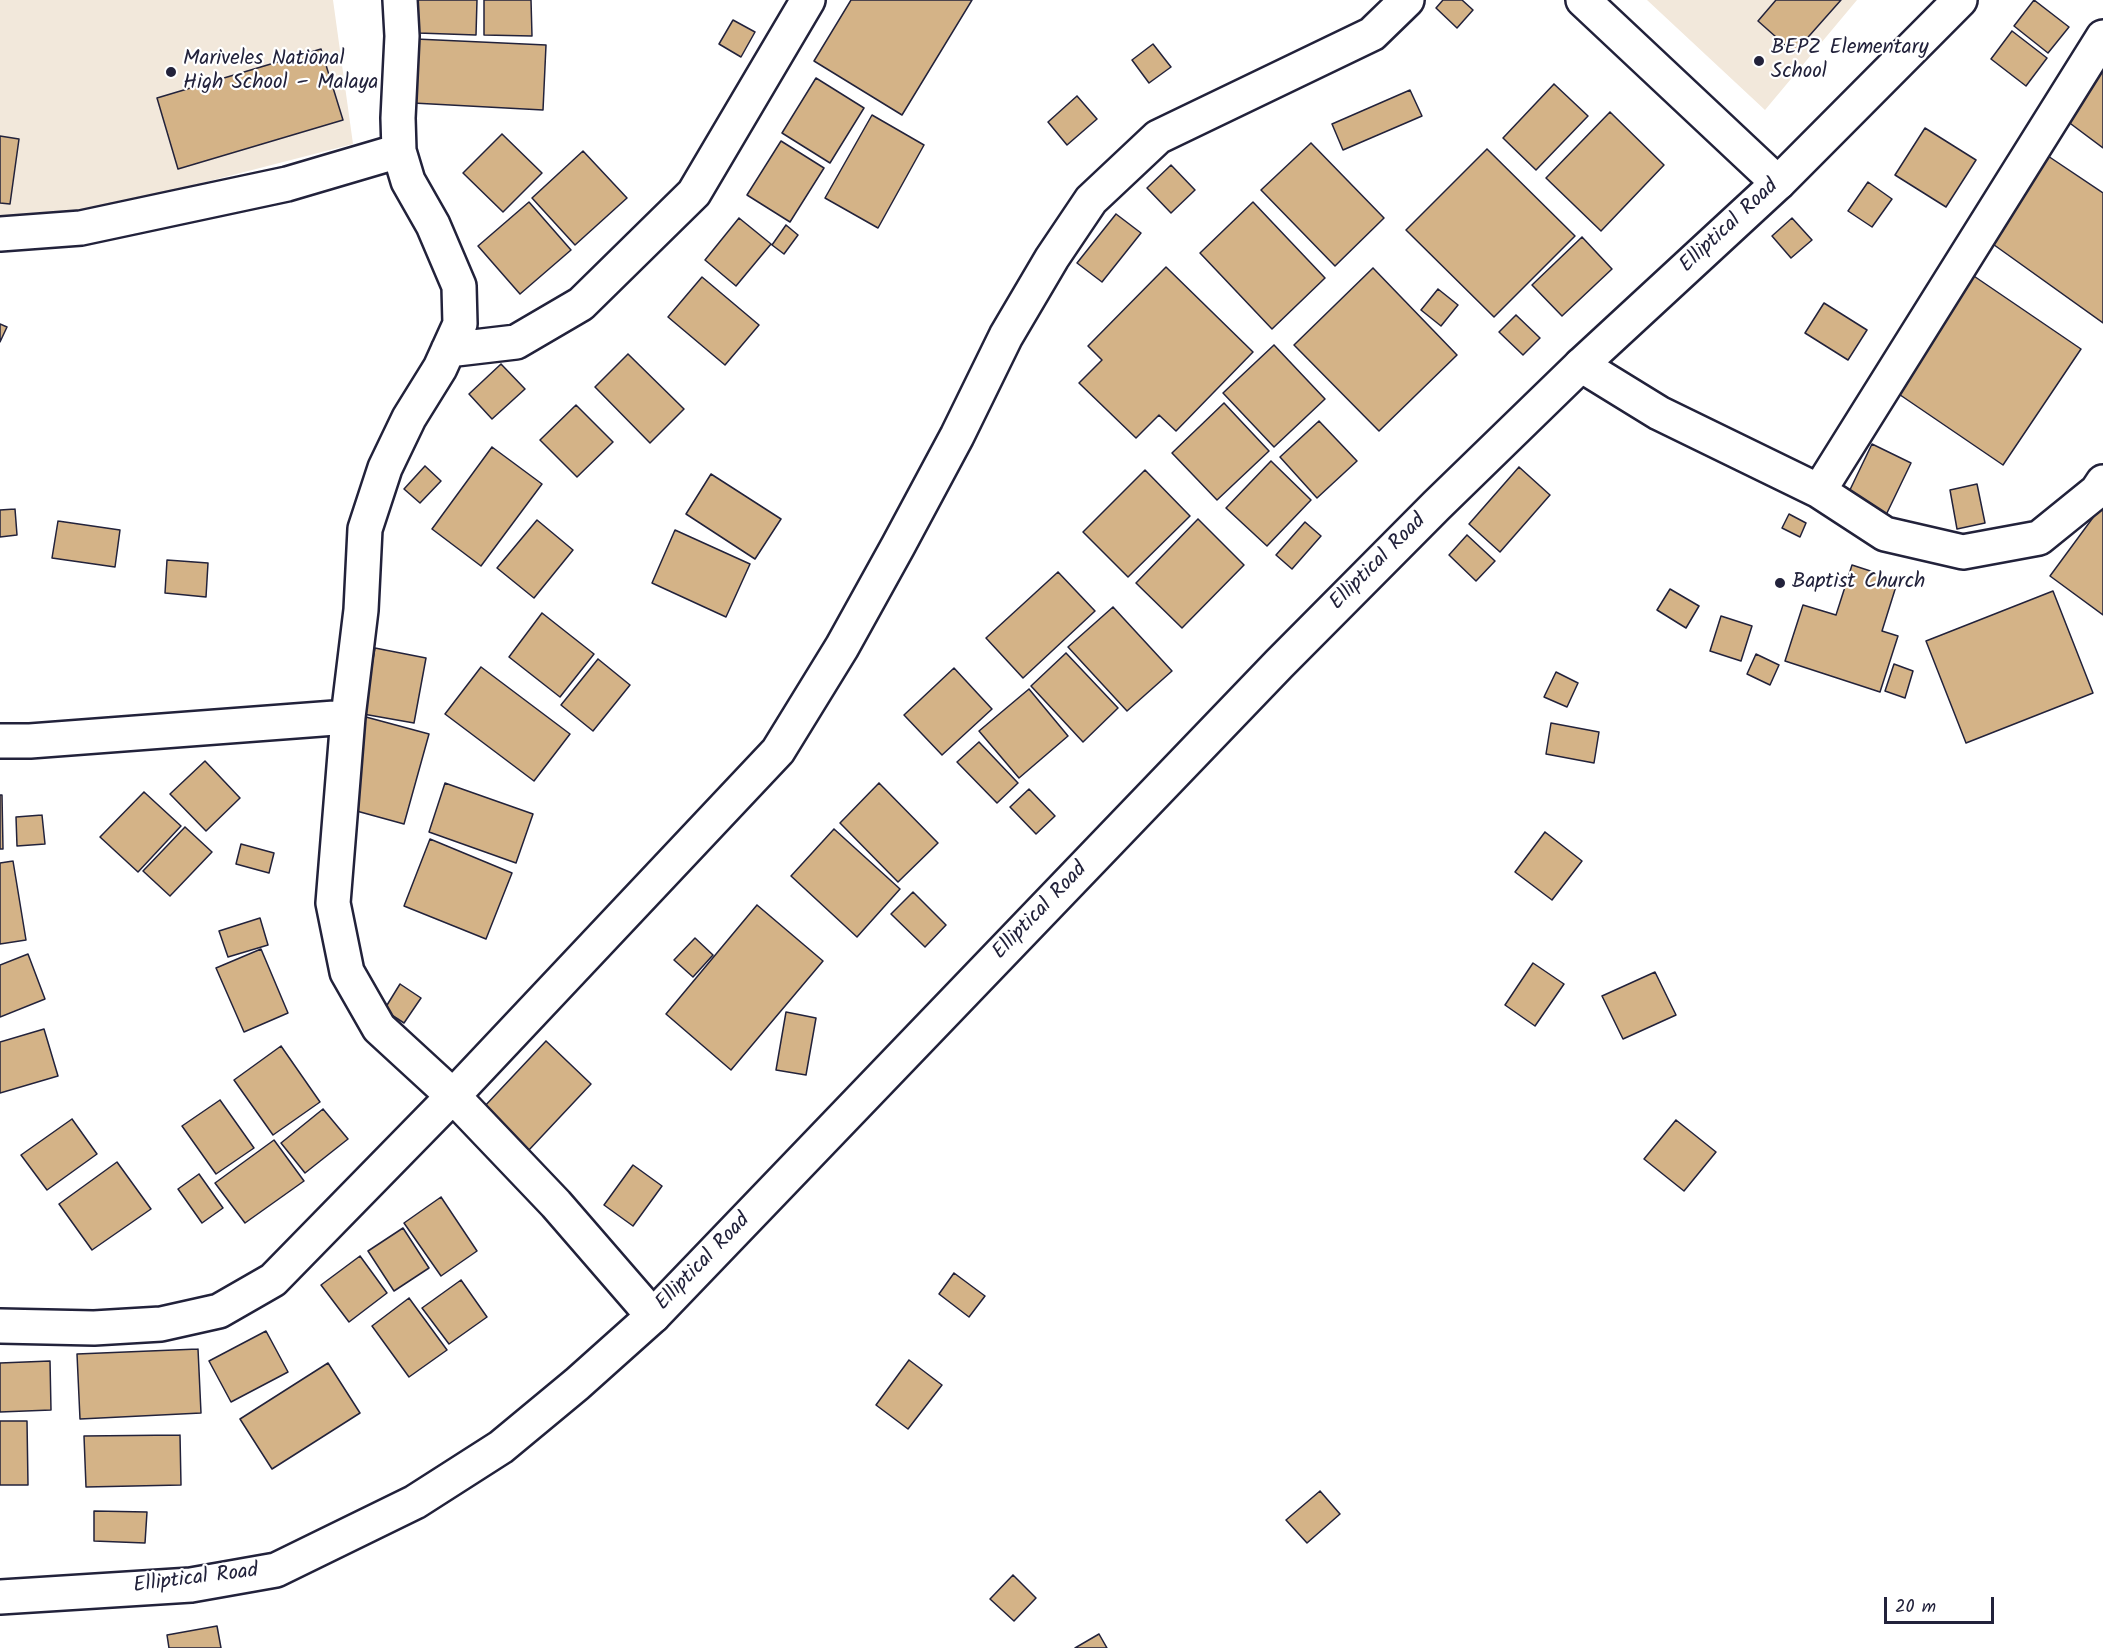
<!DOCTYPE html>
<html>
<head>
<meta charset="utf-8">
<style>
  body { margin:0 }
  #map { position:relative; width:2103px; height:1648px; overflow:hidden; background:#fff; font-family:Kalam,sans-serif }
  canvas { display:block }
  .scale { position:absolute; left:1884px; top:1597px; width:110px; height:27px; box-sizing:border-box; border:3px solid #22223b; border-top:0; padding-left:8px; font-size:18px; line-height:21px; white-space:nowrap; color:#22223b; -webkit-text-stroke:4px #fff; paint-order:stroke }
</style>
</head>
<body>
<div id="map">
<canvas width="2103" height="1648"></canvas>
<div class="scale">20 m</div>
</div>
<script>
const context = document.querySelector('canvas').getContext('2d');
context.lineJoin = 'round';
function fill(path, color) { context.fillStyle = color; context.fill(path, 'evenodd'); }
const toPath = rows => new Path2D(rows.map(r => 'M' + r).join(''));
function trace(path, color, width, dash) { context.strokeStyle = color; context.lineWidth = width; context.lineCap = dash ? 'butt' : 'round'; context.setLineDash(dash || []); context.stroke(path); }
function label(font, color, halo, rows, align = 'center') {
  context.font = font + ' Kalam,sans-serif'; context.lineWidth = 4.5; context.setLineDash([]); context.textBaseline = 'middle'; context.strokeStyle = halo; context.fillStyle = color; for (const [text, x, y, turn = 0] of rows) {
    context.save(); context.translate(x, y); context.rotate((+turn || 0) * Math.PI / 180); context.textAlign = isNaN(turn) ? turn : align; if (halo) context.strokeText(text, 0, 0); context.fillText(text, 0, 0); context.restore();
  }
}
const built = toPath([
  [0,0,333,0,353,144,58,220,0,218],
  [1647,0,1857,0,1765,110]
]);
const building = toPath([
  [418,0,477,0,476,35,418,33,418,0],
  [484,0,531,0,532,36,484,35,484,0],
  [851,0,972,0,902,115,814,61,851,0],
  [1443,0,1462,0,1473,10,1457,28,1436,8,1443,0],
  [1776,0,1841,0,1794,53,1758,21,1776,0],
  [2034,0,2069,27,2048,53,2014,26,2034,0],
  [733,20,755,32,741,57,719,44,733,20],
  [2012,31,2047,58,2026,86,1991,59,2012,31],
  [416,39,546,45,543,110,413,103,416,39],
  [1153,44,1171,67,1149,83,1132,60,1153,44],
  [321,49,343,120,178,169,157,98,321,49],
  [2103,55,2103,148,2063,118,2103,55],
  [816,78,864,108,830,163,782,133,816,78],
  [1554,84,1588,116,1536,170,1503,138,1554,84],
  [1410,90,1422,116,1343,150,1332,124,1410,90],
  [1077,96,1097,119,1067,145,1048,122,1077,96],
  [1610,112,1664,165,1601,231,1546,178,1610,112],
  [872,115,924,145,878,228,825,198,872,115],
  [1925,128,1976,160,1946,207,1895,175,1925,128],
  [502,134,542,173,503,212,463,173,502,134],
  [0,136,19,139,10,204,0,203,0,136],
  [781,141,824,168,790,222,747,195,781,141],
  [1311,143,1384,218,1335,266,1261,190,1311,143],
  [1487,149,1575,236,1494,317,1406,230,1487,149],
  [583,151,627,198,575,245,532,198,583,151],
  [2045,154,2103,193,2103,323,1990,242,2045,154],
  [1171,165,1195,190,1171,213,1147,188,1171,165],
  [1868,182,1892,199,1872,227,1848,211,1868,182],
  [529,202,571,250,520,294,478,246,529,202],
  [1253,202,1325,278,1272,329,1200,253,1253,202],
  [1116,214,1141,233,1102,282,1077,263,1116,214],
  [739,218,771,244,736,286,705,260,739,218],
  [1792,218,1812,240,1791,258,1772,236,1792,218],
  [786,225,798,235,784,254,772,245,786,225],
  [1582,237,1612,269,1562,316,1532,285,1582,237],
  [1166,267,1253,352,1176,431,1159,415,1136,438,1079,383,1102,360,1088,346,1166,267],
  [1373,268,1457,355,1379,431,1294,345,1373,268],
  [1965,270,2081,349,2003,465,1887,386,1965,270],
  [702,277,759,325,725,365,668,317,702,277],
  [1438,289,1458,305,1441,326,1421,310,1438,289],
  [1824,303,1867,330,1848,360,1805,333,1824,303],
  [1516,315,1540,338,1523,355,1499,332,1516,315],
  [0,324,7,327,0,342,0,324],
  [1274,345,1325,399,1274,447,1223,393,1274,345],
  [628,354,684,409,650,443,595,387,628,354],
  [501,364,525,389,492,419,469,394,501,364],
  [1224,403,1269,451,1217,500,1172,453,1224,403],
  [576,405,613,442,577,477,540,440,576,405],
  [1319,421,1357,461,1317,498,1280,457,1319,421],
  [1872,444,1911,463,1886,515,1847,496,1872,444],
  [492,447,542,484,481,566,432,529,492,447],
  [1271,461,1311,500,1267,546,1226,508,1271,461],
  [425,466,441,481,420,503,404,489,425,466],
  [1519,467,1550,495,1500,552,1469,524,1519,467],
  [1145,470,1190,516,1128,577,1083,532,1145,470],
  [711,474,781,519,755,559,686,514,711,474],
  [1977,484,1985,523,1957,529,1950,490,1977,484],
  [2103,504,2103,615,2050,576,2103,504],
  [15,509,17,535,0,537,0,510,15,509],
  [1789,514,1806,523,1800,537,1782,528,1789,514],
  [1198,519,1244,565,1182,628,1136,583,1198,519],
  [537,520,573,550,534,598,497,568,537,520],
  [58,521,120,530,115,567,52,558,58,521],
  [1305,522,1321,536,1292,569,1276,555,1305,522],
  [675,530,750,564,726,617,652,583,675,530],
  [1467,535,1495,561,1476,581,1449,555,1467,535],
  [167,560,208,563,206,597,165,593,167,560],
  [1852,565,1898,580,1882,631,1898,636,1880,692,1785,661,1803,605,1836,615,1852,565],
  [1058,572,1095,611,1023,678,986,638,1058,572],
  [1670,589,1699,606,1686,628,1657,610,1670,589],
  [2053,591,2093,693,1966,743,1926,641,2053,591],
  [1113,607,1172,671,1127,711,1068,647,1113,607],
  [542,613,594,654,560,697,509,657,542,613],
  [1721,616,1752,626,1741,661,1710,651,1721,616],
  [375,648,426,658,414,723,363,714,375,648],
  [1066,653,1118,708,1083,742,1031,686,1066,653],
  [1756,654,1779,665,1770,685,1747,674,1756,654],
  [598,659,630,685,593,731,561,705,598,659],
  [1894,664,1913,671,1905,698,1885,691,1894,664],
  [481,667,570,734,534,781,445,714,481,667],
  [954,668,992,709,942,755,904,715,954,668],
  [1556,672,1578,683,1567,707,1544,697,1556,672],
  [1029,689,1068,736,1019,778,979,731,1029,689],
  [366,717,429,734,404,824,342,807,366,717],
  [1551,723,1599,732,1594,763,1546,754,1551,723],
  [979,742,1018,783,997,803,957,762,979,742],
  [205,761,240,798,206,831,170,794,205,761],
  [445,783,533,814,516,863,429,832,445,783],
  [879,783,938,843,898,882,840,823,879,783],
  [1029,789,1055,816,1036,834,1010,807,1029,789],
  [144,792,181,826,138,872,100,837,144,792],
  [0,795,2,795,3,849,0,849,0,795],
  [42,815,45,844,17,846,16,817,42,815],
  [185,827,212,852,170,896,143,871,185,827],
  [834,829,900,889,857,937,791,876,834,829],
  [1545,832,1582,861,1552,900,1515,872,1545,832],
  [430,839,512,873,486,939,404,906,430,839],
  [241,844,274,853,269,873,236,864,241,844],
  [13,861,26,940,0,944,0,863,13,861],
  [913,892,946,925,925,947,891,914,913,892],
  [757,905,823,961,731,1070,666,1014,757,905],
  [260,918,268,945,228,957,219,931,260,918],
  [695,938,713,955,693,977,674,960,695,938],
  [261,949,288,1013,244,1032,216,968,261,949],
  [28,954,45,999,0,1017,0,965,28,954],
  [1533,963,1564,984,1535,1026,1505,1005,1533,963],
  [1655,972,1676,1015,1623,1039,1602,996,1655,972],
  [400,984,421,998,404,1023,384,1010,400,984],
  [786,1012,816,1018,806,1075,776,1070,786,1012],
  [44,1029,58,1076,0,1093,0,1042,44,1029],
  [546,1041,591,1084,528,1151,483,1108,546,1041],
  [281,1046,320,1102,273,1135,234,1080,281,1046],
  [220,1100,254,1148,216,1174,182,1126,220,1100],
  [323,1109,348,1139,305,1173,281,1143,323,1109],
  [72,1119,97,1154,47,1190,21,1155,72,1119],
  [1676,1120,1716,1152,1684,1191,1644,1159,1676,1120],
  [274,1140,304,1181,245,1223,215,1183,274,1140],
  [117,1162,151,1209,92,1250,59,1204,117,1162],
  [633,1165,662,1186,633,1226,604,1205,633,1165],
  [199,1174,223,1208,202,1223,178,1189,199,1174],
  [441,1197,477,1251,441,1276,404,1223,441,1197],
  [403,1228,429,1268,394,1291,368,1251,403,1228],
  [360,1256,387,1293,349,1322,321,1285,360,1256],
  [954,1273,985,1296,969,1317,939,1294,954,1273],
  [461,1280,487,1317,449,1344,422,1308,461,1280],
  [409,1298,447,1350,409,1377,372,1326,409,1298],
  [266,1331,288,1372,231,1402,209,1361,266,1331],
  [198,1349,201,1413,80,1419,77,1354,198,1349],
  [909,1360,942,1385,908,1429,876,1405,909,1360],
  [50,1361,51,1410,0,1412,0,1363,50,1361],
  [328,1363,360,1413,272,1469,240,1419,328,1363],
  [0,1421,27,1421,28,1485,0,1485,0,1421],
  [180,1435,181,1485,86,1487,84,1436,180,1435],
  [1320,1491,1340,1514,1307,1543,1286,1520,1320,1491],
  [94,1511,147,1512,145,1543,94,1541,94,1511],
  [1013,1575,1036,1598,1014,1621,990,1599,1013,1575],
  [217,1626,221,1648,169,1648,167,1635,217,1626],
  [1099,1634,1107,1648,1075,1648,1099,1634]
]);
const street = toPath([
  [400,0,402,36,398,118,399,151,408,181,433,225,459,286,460,324,440,368,409,418,385,468,365,529,361,610,348,717,333,903,347,972,379,1028,453,1096,556,1204,653,1316],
  [1583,0,1778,183],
  [0,234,81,228,287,184,399,151],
  [448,350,516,342,581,304,694,193,808,0],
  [1581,365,1659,413,1819,491,1885,534,1963,552,2039,538,2097,491,2103,482],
  [1819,491,2103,37],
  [0,741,30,741,348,717],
  [0,1326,94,1328,161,1324,219,1311,273,1280,453,1096,778,751,842,647,898,546,957,436,1006,336,1052,258,1091,200,1158,137,1372,34,1407,0]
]);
const secondary = toPath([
  [0,1597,191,1585,276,1570,415,1502,501,1447,577,1384,653,1316,1279,664,1437,505,1581,365,1778,183,1960,0]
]);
const markers = [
  [1759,61,6,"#22223b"],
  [171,72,6,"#22223b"],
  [1780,583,6,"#22223b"]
];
const poiNames = [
  ["BEPZ Elementary",1771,49],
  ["School",1771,73],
  ["Mariveles National",183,60],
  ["High School – Malaya",183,84],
  ["Baptist Church",1792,583]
];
const streetNames = [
  ["Elliptical Road",1730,227,-43],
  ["Elliptical Road",1379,563,-45],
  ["Elliptical Road",1041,912,-46],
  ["Elliptical Road",704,1263,-46],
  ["Elliptical Road",196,1580,-7]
];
fill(built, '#f2e8db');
fill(building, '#d4b387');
trace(building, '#22223b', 1.5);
trace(street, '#22223b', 38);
trace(secondary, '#22223b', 38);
trace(street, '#fff', 33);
trace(secondary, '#fff', 33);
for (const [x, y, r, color] of markers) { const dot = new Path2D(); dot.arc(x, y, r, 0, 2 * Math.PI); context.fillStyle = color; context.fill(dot); trace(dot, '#fff', 2); }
label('21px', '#22223b', '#fff', poiNames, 'left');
label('21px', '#22223b', '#fff', streetNames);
</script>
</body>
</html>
